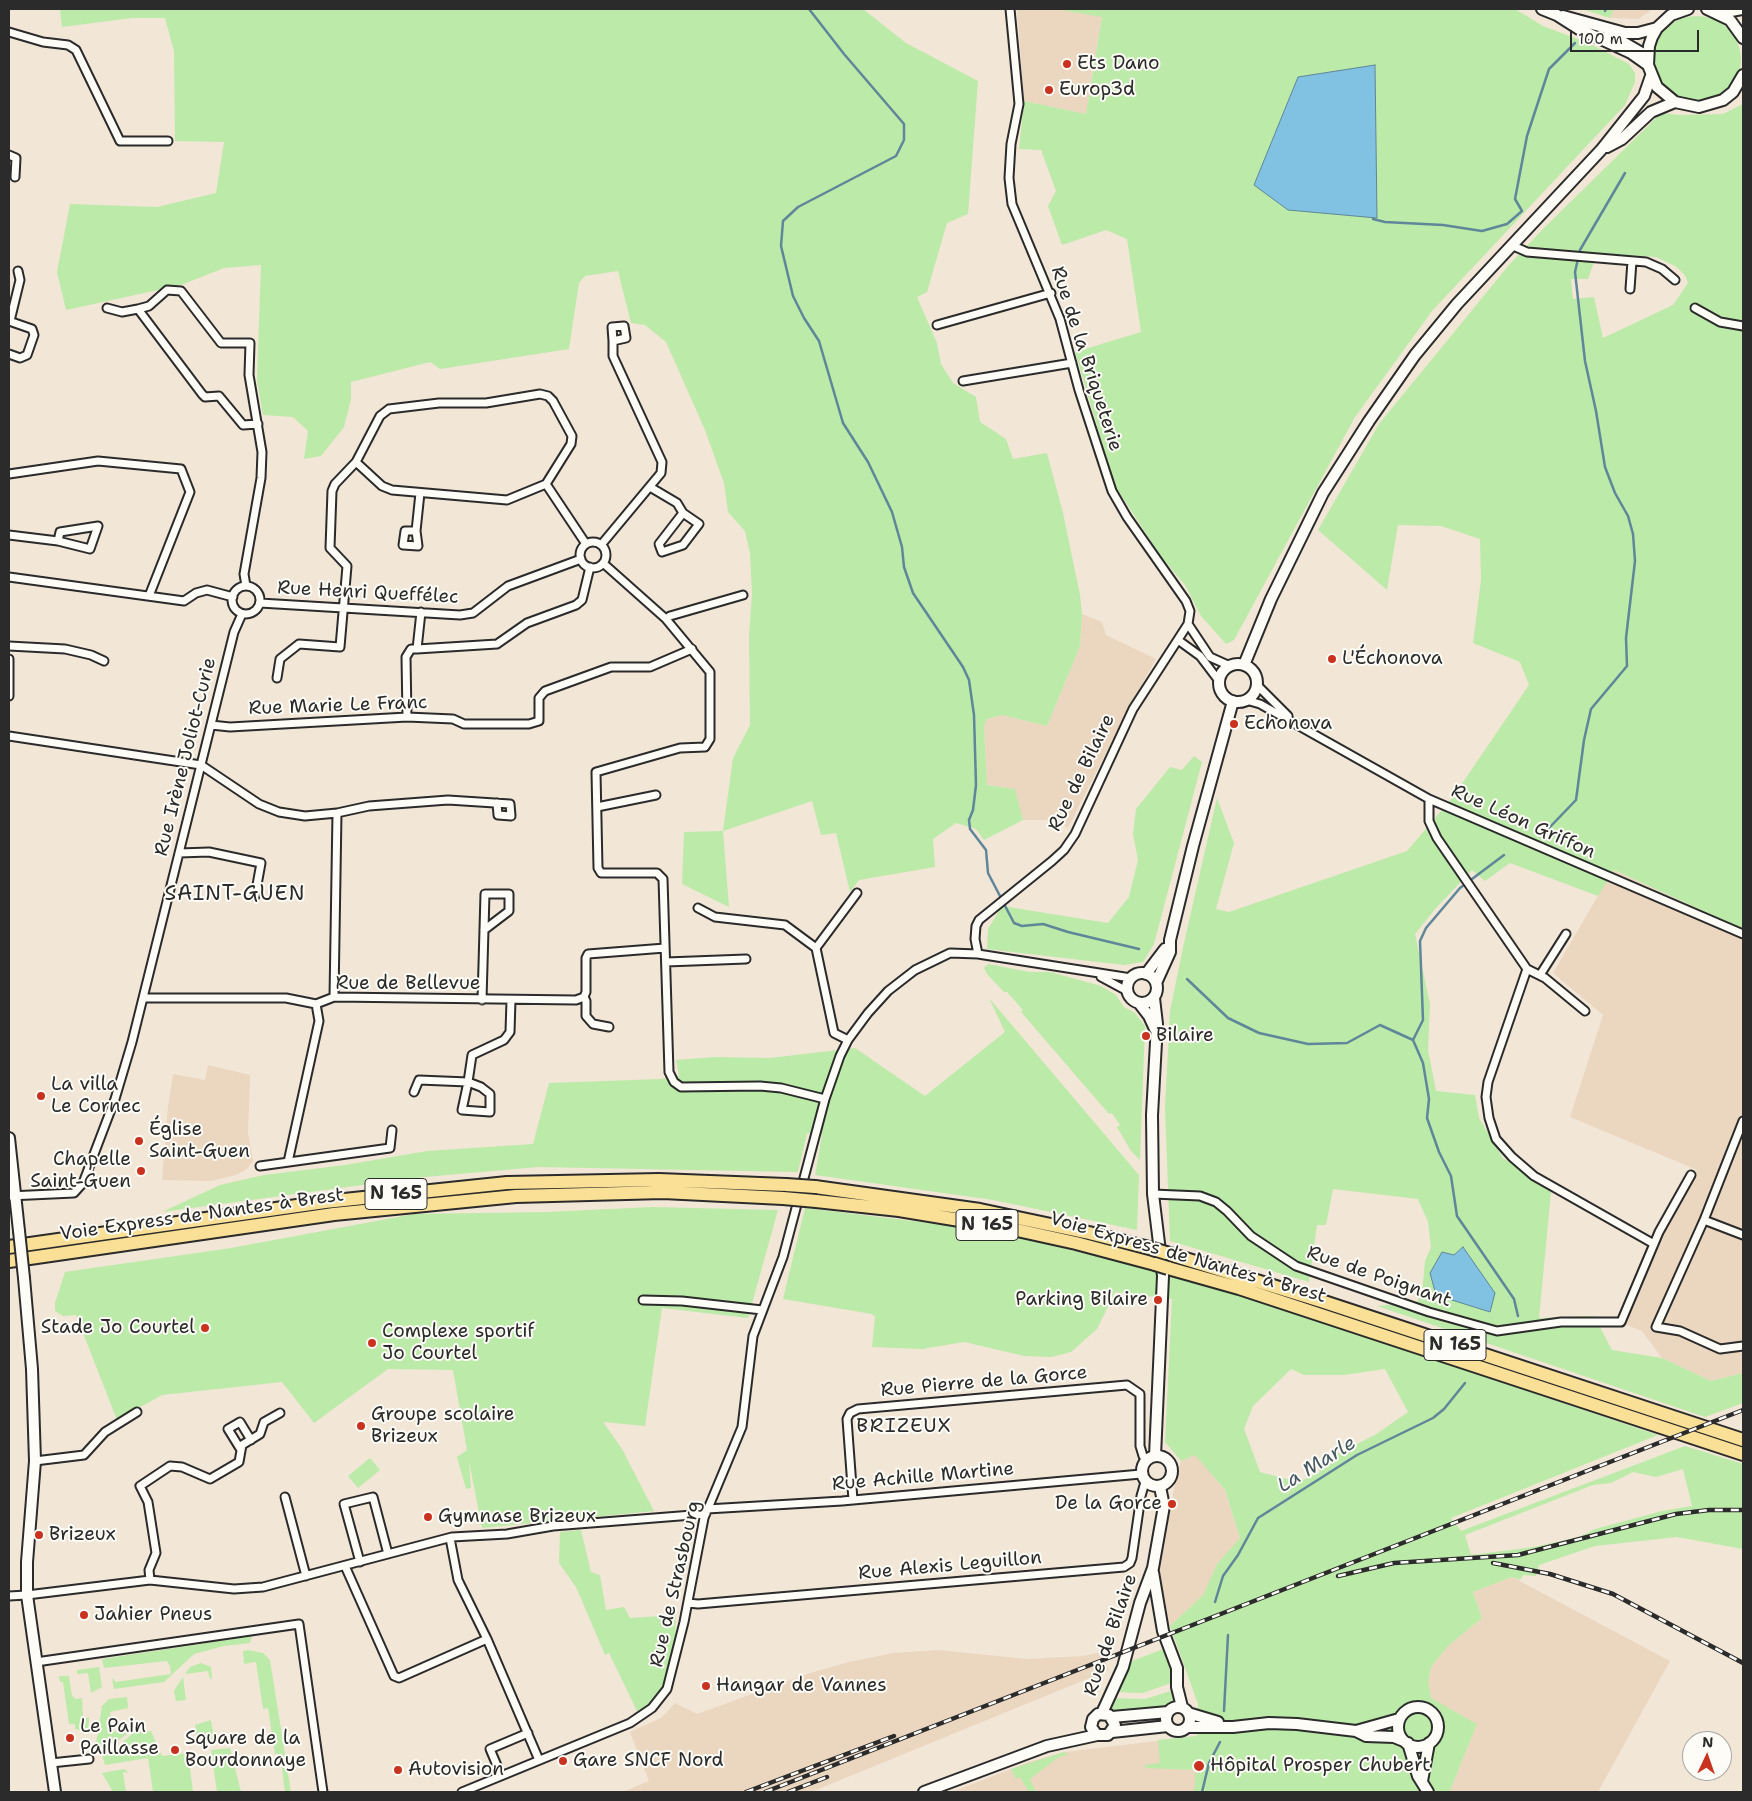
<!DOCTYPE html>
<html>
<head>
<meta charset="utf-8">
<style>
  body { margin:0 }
  #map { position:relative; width:1752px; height:1801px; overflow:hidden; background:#f2e6d7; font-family:"Shantell Sans",sans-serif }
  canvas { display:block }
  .frame { position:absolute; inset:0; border:10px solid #2b2b2b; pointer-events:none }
  .north { position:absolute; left:1682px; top:1731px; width:50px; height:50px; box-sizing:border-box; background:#fdfcf7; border:1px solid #a9a8a5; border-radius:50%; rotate:3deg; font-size:14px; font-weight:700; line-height:20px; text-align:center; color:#2b2b2b }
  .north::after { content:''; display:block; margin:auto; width:18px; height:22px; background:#c8321e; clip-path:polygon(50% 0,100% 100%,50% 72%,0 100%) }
  .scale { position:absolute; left:1570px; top:30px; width:129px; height:22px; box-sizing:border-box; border:2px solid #2b2b2b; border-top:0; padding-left:6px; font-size:15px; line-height:18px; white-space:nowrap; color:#2b2b2b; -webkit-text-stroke:4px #fdfcf7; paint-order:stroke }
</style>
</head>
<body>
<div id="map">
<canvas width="1752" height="1801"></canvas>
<div class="frame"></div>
<div class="north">N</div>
<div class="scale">100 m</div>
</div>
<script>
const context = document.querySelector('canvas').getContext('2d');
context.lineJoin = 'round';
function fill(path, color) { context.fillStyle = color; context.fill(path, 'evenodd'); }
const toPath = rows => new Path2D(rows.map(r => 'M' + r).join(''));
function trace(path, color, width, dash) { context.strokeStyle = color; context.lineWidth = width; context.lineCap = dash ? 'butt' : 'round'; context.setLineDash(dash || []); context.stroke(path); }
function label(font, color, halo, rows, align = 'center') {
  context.font = font + ' "Shantell Sans",sans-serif'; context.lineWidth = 4; context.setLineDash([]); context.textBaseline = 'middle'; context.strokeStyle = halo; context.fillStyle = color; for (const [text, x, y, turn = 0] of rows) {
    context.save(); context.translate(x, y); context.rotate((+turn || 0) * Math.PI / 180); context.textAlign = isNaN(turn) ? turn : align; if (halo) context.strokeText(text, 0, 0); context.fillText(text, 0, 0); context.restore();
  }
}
const built = toPath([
  [1017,9,1055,9,1102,16,1086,114,1024,101],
  [1614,9,1653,9,1638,19,1610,18],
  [1082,614,1102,622,1106,635,1156,659,1127,711,1068,828,1055,820,1023,820,1014,789,987,785,984,726,987,719,1002,715,1047,726,1080,646],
  [1613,870,1743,929,1743,1373,1711,1381,1662,1358,1642,1331,1624,1324,1659,1239,1696,1174,1695,1169,1570,1117,1603,1015,1553,973],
  [208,1065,250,1075,248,1133,253,1161,247,1169,236,1175,211,1181,162,1180,168,1106,173,1074,205,1080],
  [1195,1454,1225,1491,1240,1538,1217,1564,1203,1595,1170,1626,1157,1586,1174,1489,1181,1461],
  [1512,1577,1670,1661,1598,1792,1450,1791,1477,1724,1430,1698,1428,1682,1431,1667,1448,1646,1482,1618,1473,1592],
  [938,1650,1027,1659,1083,1656,1102,1652,1109,1670,811,1792,622,1792,649,1781,630,1732,661,1718,675,1703,697,1714,810,1673,849,1662,893,1653],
  [1233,1732,1409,1792,952,1792,1029,1762,1064,1752]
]);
const green = toPath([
  [60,9,863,9,906,43,978,81,968,214,947,223,927,292,917,297,937,343,941,364,953,383,976,397,980,422,1006,439,1013,459,1047,453,1063,513,1080,595,1082,614,1080,646,1047,726,1002,715,987,719,984,726,987,785,1015,789,1023,820,984,840,976,829,956,823,933,839,935,867,859,880,850,892,836,833,821,835,812,801,723,831,729,907,682,884,684,832,723,831,733,758,750,725,749,636,752,594,750,553,745,531,728,512,724,483,705,430,666,342,645,325,631,323,618,271,585,276,579,283,569,349,440,369,430,362,351,382,351,399,344,427,321,456,304,459,308,431,293,417,263,415,257,380,261,265,224,268,181,285,66,310,57,272,70,204,157,207,216,193,224,142,175,141,174,51,165,18,132,18,62,27],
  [1055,9,1515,9,1543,26,1588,43,1629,64,1635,73,1635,82,1625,105,1432,311,1355,417,1234,640,1226,644,1201,616,1185,585,1162,558,1115,486,1075,352,1141,332,1127,239,1106,230,1062,245,1048,206,1056,191,1041,150,1019,149,1024,101,1086,114,1102,17],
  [1582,9,1614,9,1610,18],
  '1653 60a44 44 0 1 1 88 0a44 44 0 1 1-88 0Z',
  [1743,104,1743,929,1614,870,1598,896,1510,863,1485,881,1472,870,1436,908,1415,934,1430,1004,1428,1050,1436,1091,1475,1095,1479,1118,1503,1158,1551,1192,1539,1318,1594,1316,1612,1350,1662,1358,1711,1381,1743,1373,1743,1403,1705,1417,1377,1306,1417,1302,1422,1293,1425,1261,1431,1247,1428,1222,1418,1199,1333,1189,1326,1225,1317,1225,1309,1282,1170,1241,1165,1108,1170,1011,1184,943,1217,798,1234,843,1216,909,1229,912,1407,851,1453,797,1529,685,1520,662,1473,643,1481,580,1480,539,1441,526,1398,525,1387,590,1318,530,1379,424,1509,265,1542,230,1661,113,1680,115,1723,114],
  [1597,253,1656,257,1675,266,1685,275,1688,283,1673,305,1603,338,1594,297,1573,299,1571,279,1588,279],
  [1463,1247,1436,1295,1442,1252,1454,1255],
  [1194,756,1202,762,1154,944,1143,962,1124,965,987,949,988,929,1002,906,1108,923,1129,897,1138,860,1133,834,1136,809,1170,767,1182,770],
  [988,964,1030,972,1050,972,1101,986,1116,995,1124,1007,1135,1013,1145,1026,1140,1160,1131,1151,1117,1127,1120,1125,1112,1113,1109,1114,1021,1012,1023,1010,1007,992,1004,992,987,974,984,968],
  [989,998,1139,1175,1137,1230,993,1200,815,1175,822,1135,807,1133,798,1172,538,1167,414,1178,162,1212,220,1185,264,1175,345,1165,427,1151,533,1144,549,1083,660,1079,679,1076,676,1060,715,1057,770,1058,855,1048,925,1096,1005,1032],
  [652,1207,778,1210,748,1318,662,1308,645,1426,603,1422,622,1449,654,1511,482,1528,469,1461,471,1488,466,1489,457,1457,467,1450,453,1370,388,1369,314,1423,282,1382,162,1395,117,1420,76,1315,63,1316,55,1311,55,1303,65,1272,231,1248,414,1214,547,1212],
  [805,1208,946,1225,1030,1240,1148,1269,1250,1298,1658,1435,1451,1518,1461,1531,1685,1446,1743,1464,1743,1549,1677,1537,1595,1546,1539,1565,1536,1576,1523,1575,1520,1580,1512,1577,1473,1592,1482,1618,1448,1646,1431,1667,1428,1682,1431,1698,1477,1724,1450,1791,1452,1792,1192,1792,1195,1788,1195,1770,1145,1768,1145,1765,1160,1763,1158,1740,1197,1736,1198,1704,1170,1626,1203,1595,1217,1564,1240,1538,1225,1490,1195,1455,1181,1461,1165,1442,1172,1299,1115,1292,1097,1329,1071,1352,1051,1357,1024,1356,964,1342,922,1349,872,1347,875,1317,872,1314,783,1299],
  [1291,1369,1304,1375,1344,1375,1385,1369,1408,1412,1375,1435,1322,1461,1319,1473,1298,1482,1260,1472,1244,1429,1253,1406],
  [1683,1469,1692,1506,1662,1511,1595,1529,1579,1537,1534,1547,1471,1555,1465,1535,1593,1485,1611,1483,1633,1472,1656,1477],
  [370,1458,380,1470,358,1488,348,1476],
  [581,1530,591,1572,600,1575,606,1610,624,1607,630,1618,676,1615,675,1649,669,1674,657,1695,638,1713,609,1653,605,1655,576,1587,559,1563,560,1532],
  [252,1636,250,1643,224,1646,194,1654,164,1682,114,1689,112,1678,116,1682,171,1674,170,1666,167,1661,104,1668,102,1659],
  [1166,1648,1172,1662,1174,1682,1143,1693,1116,1692,1132,1661],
  [248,1650,263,1653,270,1660,291,1792,285,1792,280,1754,275,1754,268,1708,263,1709,256,1662,244,1664,243,1651],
  [201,1663,211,1667,212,1678,210,1679,208,1671,185,1674,190,1667],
  [99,1667,102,1687,91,1693,88,1673,77,1674,77,1670],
  [59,1676,69,1676,72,1696,76,1699,82,1698,83,1719,89,1717,88,1732,75,1729,75,1724,69,1724,63,1682,60,1682],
  [183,1677,186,1700,176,1701,174,1691],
  [1174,1690,1178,1702,1161,1709,1116,1712,1108,1709,1113,1698,1145,1699],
  [127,1697,128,1708,110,1712,113,1732,131,1729,131,1731,108,1748,98,1745,96,1743,102,1706,109,1699],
  [211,1720,215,1744,198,1746,195,1725],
  [151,1731,162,1756,188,1753,193,1792,153,1792,148,1758,105,1765,102,1755,110,1754,134,1732],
  [230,1748,241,1792,217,1792,211,1750],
  [1064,1752,1069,1755,1059,1757,1030,1779,1036,1792,1029,1792,1020,1777,1016,1779,1011,1769],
  [124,1769,129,1773,123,1772,126,1792,113,1792,102,1773]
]);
const water = toPath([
  [1375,65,1377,218,1288,210,1254,185,1298,77,1375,65],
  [1463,1247,1495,1293,1490,1312,1436,1295,1430,1273,1442,1252,1454,1255,1463,1247]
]);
const stream = toPath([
  [809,9,844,54,904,124,904,140,896,156,798,207,783,221,781,246,793,296,804,318,819,341,843,423,868,462,892,512,902,547,904,567,913,593,963,667,969,680,974,715,976,785,973,810,969,820,970,829,986,850,988,873,1014,923,1022,926,1043,924,1068,932,1139,949],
  [1605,11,1606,9],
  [1373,219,1385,222,1443,225,1482,231,1507,224,1522,211,1515,199,1527,136,1549,69,1575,43],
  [1549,828,1576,800,1584,740,1591,709,1627,666,1626,638,1635,561,1633,534,1628,516,1615,493,1605,467,1596,411,1585,361,1575,272,1580,250,1625,173],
  [1187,979,1228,1018,1259,1033,1308,1044,1347,1043,1380,1025,1413,1040,1423,1063,1429,1099,1427,1118,1439,1152,1451,1176,1457,1216,1514,1299,1518,1316],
  [1413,1040,1423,1020,1420,941,1426,928,1460,888,1504,855],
  [1215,1602,1223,1576,1238,1555,1258,1518,1357,1455,1433,1418,1444,1409,1465,1383],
  [1224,1711,1228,1635],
  [1202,1792,1209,1763,1220,1742]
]);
const street = toPath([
  [9,32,43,42,68,45,76,50,120,141,168,141],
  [9,155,16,158,15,177],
  [1511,245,1527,252,1646,262,1662,269,1675,280],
  [1630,289,1632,261],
  [107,308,122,312,138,309,149,306,167,290,181,291,221,343,250,343,249,375,262,452,261,478,244,574,246,586],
  [1695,308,1720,322,1743,326],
  [138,309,202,394,205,397,219,396,243,425,258,424],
  [9,321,32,329,34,335,27,355,20,358,9,354],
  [10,321,20,280,18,271],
  [937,325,1051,293],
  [963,381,1072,363],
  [9,474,98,461,181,469,190,492,149,596],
  [546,484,507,500,392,490,382,486,356,462,380,416,389,409,439,403,486,403,540,394,548,396,553,401,572,436,571,444,546,484,586,544],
  [650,487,677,503,683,513,699,524,683,545,662,552,659,544,683,513],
  [416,531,405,531,403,545,418,546,416,531,420,493],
  [9,535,58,541,90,549,98,526,60,532,58,541],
  '580 555a13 13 0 1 1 26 0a13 13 0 1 1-26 0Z',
  [601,545,661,473,662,462,613,356,613,341,612,327,624,326,626,338,613,341],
  [603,563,666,619,710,672,710,739,705,747,680,748,596,772,598,868,601,873,657,873,663,879,669,1072,674,1082,681,1087,760,1086,781,1088,825,1099],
  [9,577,184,601,196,593,207,590,233,597],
  '232 600a14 14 0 1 1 28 0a14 14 0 1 1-28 0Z',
  [260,603,460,615,473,613,508,586,581,559],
  [421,612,417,649,497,644,527,623,576,605,582,600,590,567],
  [666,619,670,616,743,595],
  [1188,624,1210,657,1230,666],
  [1178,640,1200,656,1219,681],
  [9,646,65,649,91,655,104,661],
  [9,659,9,696],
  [277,678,280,659,299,644,340,647,347,566,330,548,332,491,335,484,356,462],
  [1257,685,1288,716],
  [1246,700,1260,704,1429,799,1743,934],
  [407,717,406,657,411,649,417,649],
  [211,725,230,727,407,717,453,719,464,724,529,724,539,721,539,698,545,691,611,667,650,667,692,649],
  [9,736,201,765,259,804,279,812,305,816,337,813,369,806,448,800,510,804,511,816,498,815,497,803],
  [1429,799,1429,821,1437,838,1527,969,1488,1082,1486,1097,1489,1118,1496,1139,1512,1157,1534,1176,1654,1244],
  [597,807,656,795],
  [179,853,209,852,261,863,255,896],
  [698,908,715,917,785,925,816,948],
  [978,954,975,939,976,926,979,920,1052,861,1064,850,1075,834,1133,709,1188,624,1190,611,1186,601,1127,517,1112,491,1079,390,1060,319,1012,204,1009,178,1011,144,1019,104,1010,9],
  [666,962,746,959],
  [1527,969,1545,978,1585,1011],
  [1540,975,1566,934],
  [1101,977,1127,991],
  [334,997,337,813],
  [584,997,586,1001,586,1016,593,1024,609,1027],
  [143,998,286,998,316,1004,334,997,576,1000,584,997,586,992,586,958,588,954,665,948],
  [482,1000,485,894,509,894,509,911,484,930],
  [848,1040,834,1033,816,948,857,893],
  [414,1092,419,1080,468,1082,481,1087,490,1094,490,1112,462,1110,468,1082,472,1055,504,1040,510,1032,511,1000],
  [1743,1121,1704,1220,1656,1327,1680,1331,1720,1349,1743,1346],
  [288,1162,319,1021,316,1004],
  [260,1166,390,1148,392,1130],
  [1153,1194,1200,1196,1216,1202,1227,1211,1251,1236,1296,1266,1429,1312,1497,1331,1561,1322,1621,1322,1659,1232,1691,1175],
  [9,1196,74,1193,83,1183,115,1099,132,1042,234,632,242,614],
  [1704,1220,1743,1235],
  [643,1300,682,1301,762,1310],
  [241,1450,228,1429,240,1422,251,1440],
  [35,1461,84,1455,105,1432,137,1412],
  [285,1497,306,1576],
  [853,1500,847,1419,850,1413,858,1409,1127,1385,1140,1394,1140,1446,1143,1456,1146,1460],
  [707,1509,842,1501,1141,1474],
  [450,1538,458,1580,487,1639],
  [360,1562,344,1504,373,1497,388,1554],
  [345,1566,394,1676,399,1678,487,1639,539,1760],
  [150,1580,149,1570,156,1553,148,1502,140,1486,170,1466,182,1467,210,1479,239,1462,242,1445,260,1434,264,1422,280,1413],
  [9,1596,27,1595,150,1580,234,1589,263,1587,452,1537,507,1534,553,1526,705,1514],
  [688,1603,698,1604,1124,1567,1130,1563,1132,1558,1141,1496,1145,1482],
  [36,1662,299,1624,323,1792],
  [51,1763,89,1759],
  [501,1775,490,1749,528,1733],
  [462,1792,630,1723,652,1708,667,1689,684,1622,704,1518,742,1427,753,1336,783,1257,825,1099,840,1056,848,1040,868,1013,888,991,915,970,950,953,978,954,1131,978]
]);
const secondary = toPath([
  [1542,9,1557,15,1579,29,1631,53,1648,65],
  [1688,9,1671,15,1657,28,1652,37,1649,46,1648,65,1657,87,1675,102,1699,107,1723,100,1733,92,1743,75],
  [1707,9,1730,20,1743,38],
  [1720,13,1742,9],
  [1563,16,1625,33,1638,33,1657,28],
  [1609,34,1647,56],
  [1607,147,1622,139,1651,112,1675,102],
  '1219 683a19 19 0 1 1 38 0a19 19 0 1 1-38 0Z',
  [1244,665,1271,599,1323,493,1369,421,1415,355,1457,304,1601,150,1644,96,1651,76],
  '1127 988a15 15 0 1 1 30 0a15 15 0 1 1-30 0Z',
  [1146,974,1165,949],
  [1156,983,1170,952,1170,940,1193,846,1233,701],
  [1154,998,1157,1024,1152,1115,1153,1194,1163,1276,1155,1456],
  [1139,1003,1149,1016,1155,1029],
  [9,1138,19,1231],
  [24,1278,32,1369,35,1461,27,1562,27,1595,55,1792],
  '1142 1471a15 15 0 1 1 30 0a15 15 0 1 1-30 0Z',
  [1153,1572,1163,1631,1177,1668,1177,1687,1182,1707],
  '1166 1719a12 12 0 1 1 24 0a12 12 0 1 1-24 0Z',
  '1398 1727a20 20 0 1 1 40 0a20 20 0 1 1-40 0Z',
  [1102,1713,1123,1667,1140,1603,1153,1568,1164,1506,1160,1487],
  [1188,1713,1218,1722],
  [1112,1717,1168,1712],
  [1187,1727,1233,1727,1269,1723,1297,1724,1356,1731,1366,1736,1394,1737,1404,1741],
  [1356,1731,1399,1719],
  [1112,1732,1168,1726],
  [1408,1743,1418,1776,1428,1792],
  [1422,1781,1429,1743],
  [924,1792,1047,1746,1097,1735,1108,1735,1115,1725,1109,1715,1098,1714,1093,1719,1091,1727,1097,1735]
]);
const highway = toPath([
  [815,1187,980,1210,1089,1233,1153,1249],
  [816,1201,899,1210,1008,1228,1076,1243,1155,1264],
  [9,1247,325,1202,507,1183,659,1180,786,1185],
  [1166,1253,1321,1301,1743,1440],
  [9,1261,334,1214,516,1196,663,1192,783,1198],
  [1168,1268,1239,1288,1743,1454]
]);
const rail = toPath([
  [1493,1563,1550,1574,1613,1594,1743,1663],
  [1338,1576,1394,1563,1518,1555,1676,1514,1709,1510,1743,1510],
  [746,1792,894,1736],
  [765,1792,1743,1410],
  [788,1792,827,1777]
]);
const secondaryBridge = toPath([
  [19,1231,24,1278]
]);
const highwayBridge = toPath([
  [786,1185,815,1187],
  [783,1198,816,1201],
  [1153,1249,1166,1253],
  [1155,1264,1168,1268]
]);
const markers = [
  [1067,64,5,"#c8321e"],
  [1049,90,5,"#c8321e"],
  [1332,659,5,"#c8321e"],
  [1234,724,5,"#c8321e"],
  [1146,1036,5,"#c8321e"],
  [41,1096,5,"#c8321e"],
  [139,1141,5,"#c8321e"],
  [141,1171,5,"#c8321e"],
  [1158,1300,5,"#c8321e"],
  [205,1328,5,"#c8321e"],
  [372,1343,5,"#c8321e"],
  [361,1426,5,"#c8321e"],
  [1172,1504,5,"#c8321e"],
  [428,1517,5,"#c8321e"],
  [39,1535,5,"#c8321e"],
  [84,1615,5,"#c8321e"],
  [706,1686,5,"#c8321e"],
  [70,1738,5,"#c8321e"],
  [175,1750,5,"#c8321e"],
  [563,1761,5,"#c8321e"],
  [1199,1766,6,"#c8321e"],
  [398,1770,5,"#c8321e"]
];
const shields = [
  [396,1194,62],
  [987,1225,62],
  [1455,1345,62]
];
const shieldNames = [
  ["N 165",396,1194],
  ["N 165",987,1225],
  ["N 165",1455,1345]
];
const poiNames = [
  ["Ets Dano",1077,64],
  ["Europ3d",1059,90],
  ["L'Échonova",1342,659],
  ["Echonova",1244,724],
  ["Bilaire",1156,1036],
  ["La villa",51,1085],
  ["Le Cornec",51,1107],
  ["Église",149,1130],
  ["Saint-Guen",149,1152],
  ["Chapelle",131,1160,"right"],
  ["Saint-Guen",131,1182,"right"],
  ["Parking Bilaire",1148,1300,"right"],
  ["Stade Jo Courtel",195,1328,"right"],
  ["Complexe sportif",382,1332],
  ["Jo Courtel",382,1354],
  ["Groupe scolaire",371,1415],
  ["Brizeux",371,1437],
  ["De la Gorce",1162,1504,"right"],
  ["Gymnase Brizeux",438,1517],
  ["Brizeux",49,1535],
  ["Jahier Pneus",94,1615],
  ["Hangar de Vannes",716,1686],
  ["Le Pain",80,1727],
  ["Paillasse",80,1749],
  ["Square de la",185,1739],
  ["Bourdonnaye",185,1761],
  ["Gare SNCF Nord",573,1761],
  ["Hôpital Prosper Chubert",1210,1766],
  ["Autovision",408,1770]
];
const streetNames = [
  ["Rue de la Briqueterie",1086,359,72],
  ["Rue Henri Queffélec",368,593,3],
  ["Rue Marie Le Franc",338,706,-2],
  ["Rue Irène Joliot-Curie",186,757,-76],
  ["Rue de Bilaire",1082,773,-64],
  ["Rue Léon Griffon",1523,822,24],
  ["Rue de Bellevue",408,984],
  ["Voie Express de Nantes à Brest",202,1215,-8],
  ["Voie Express de Nantes à Brest",1188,1258,16],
  ["Rue de Poignant",1379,1277,19],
  ["Rue Pierre de la Gorce",984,1382,-5],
  ["Rue Achille Martine",923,1477,-5],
  ["Rue Alexis Leguillon",950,1566,-5],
  ["Rue de Strasbourg",676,1584,-77],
  ["Rue de Bilaire",1111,1635,-71]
];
const neighbourhoodNames = [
  ["BRIZEUX",904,1427]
];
const waterNames = [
  ["La Marle",1317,1465,-32]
];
const quarterNames = [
  ["SAINT-GUEN",235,895]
];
fill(built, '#ebd6c0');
fill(green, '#bceaa8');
fill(water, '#81c2e2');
trace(water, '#5f8699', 1);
trace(stream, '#5f8699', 2.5);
trace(street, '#2b2b2b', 11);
trace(secondary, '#2b2b2b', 14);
trace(highway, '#2b2b2b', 16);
trace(street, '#fdfcf7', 7);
trace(secondary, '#fdfcf7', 10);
trace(highway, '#f9e096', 12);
trace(rail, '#2b2b2b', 4.5);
trace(rail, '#fdfcf7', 2.5, [8]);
trace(secondaryBridge, '#2b2b2b', 14, []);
trace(highwayBridge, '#2b2b2b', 16, []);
trace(secondaryBridge, '#fdfcf7', 10);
trace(highwayBridge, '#f9e096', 12);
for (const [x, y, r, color] of markers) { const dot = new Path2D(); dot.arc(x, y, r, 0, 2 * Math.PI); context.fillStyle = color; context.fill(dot); trace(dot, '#fdfcf7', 2); }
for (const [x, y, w] of shields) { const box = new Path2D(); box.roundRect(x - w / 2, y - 15.5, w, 31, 4); context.fillStyle = '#fdfcf7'; context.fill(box); trace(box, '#2b2b2b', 1); }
label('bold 18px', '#2b2b2b', null, shieldNames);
label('19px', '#2b2b2b', '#fdfcf7', poiNames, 'left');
label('19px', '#2b2b2b', '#fdfcf7', streetNames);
context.letterSpacing = '1px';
label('20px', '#2b2b2b', '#fdfcf7', neighbourhoodNames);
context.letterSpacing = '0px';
label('italic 20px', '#455862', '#fdfcf7', waterNames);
context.letterSpacing = '1px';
label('21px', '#2b2b2b', '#fdfcf7', quarterNames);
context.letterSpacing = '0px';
</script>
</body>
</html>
